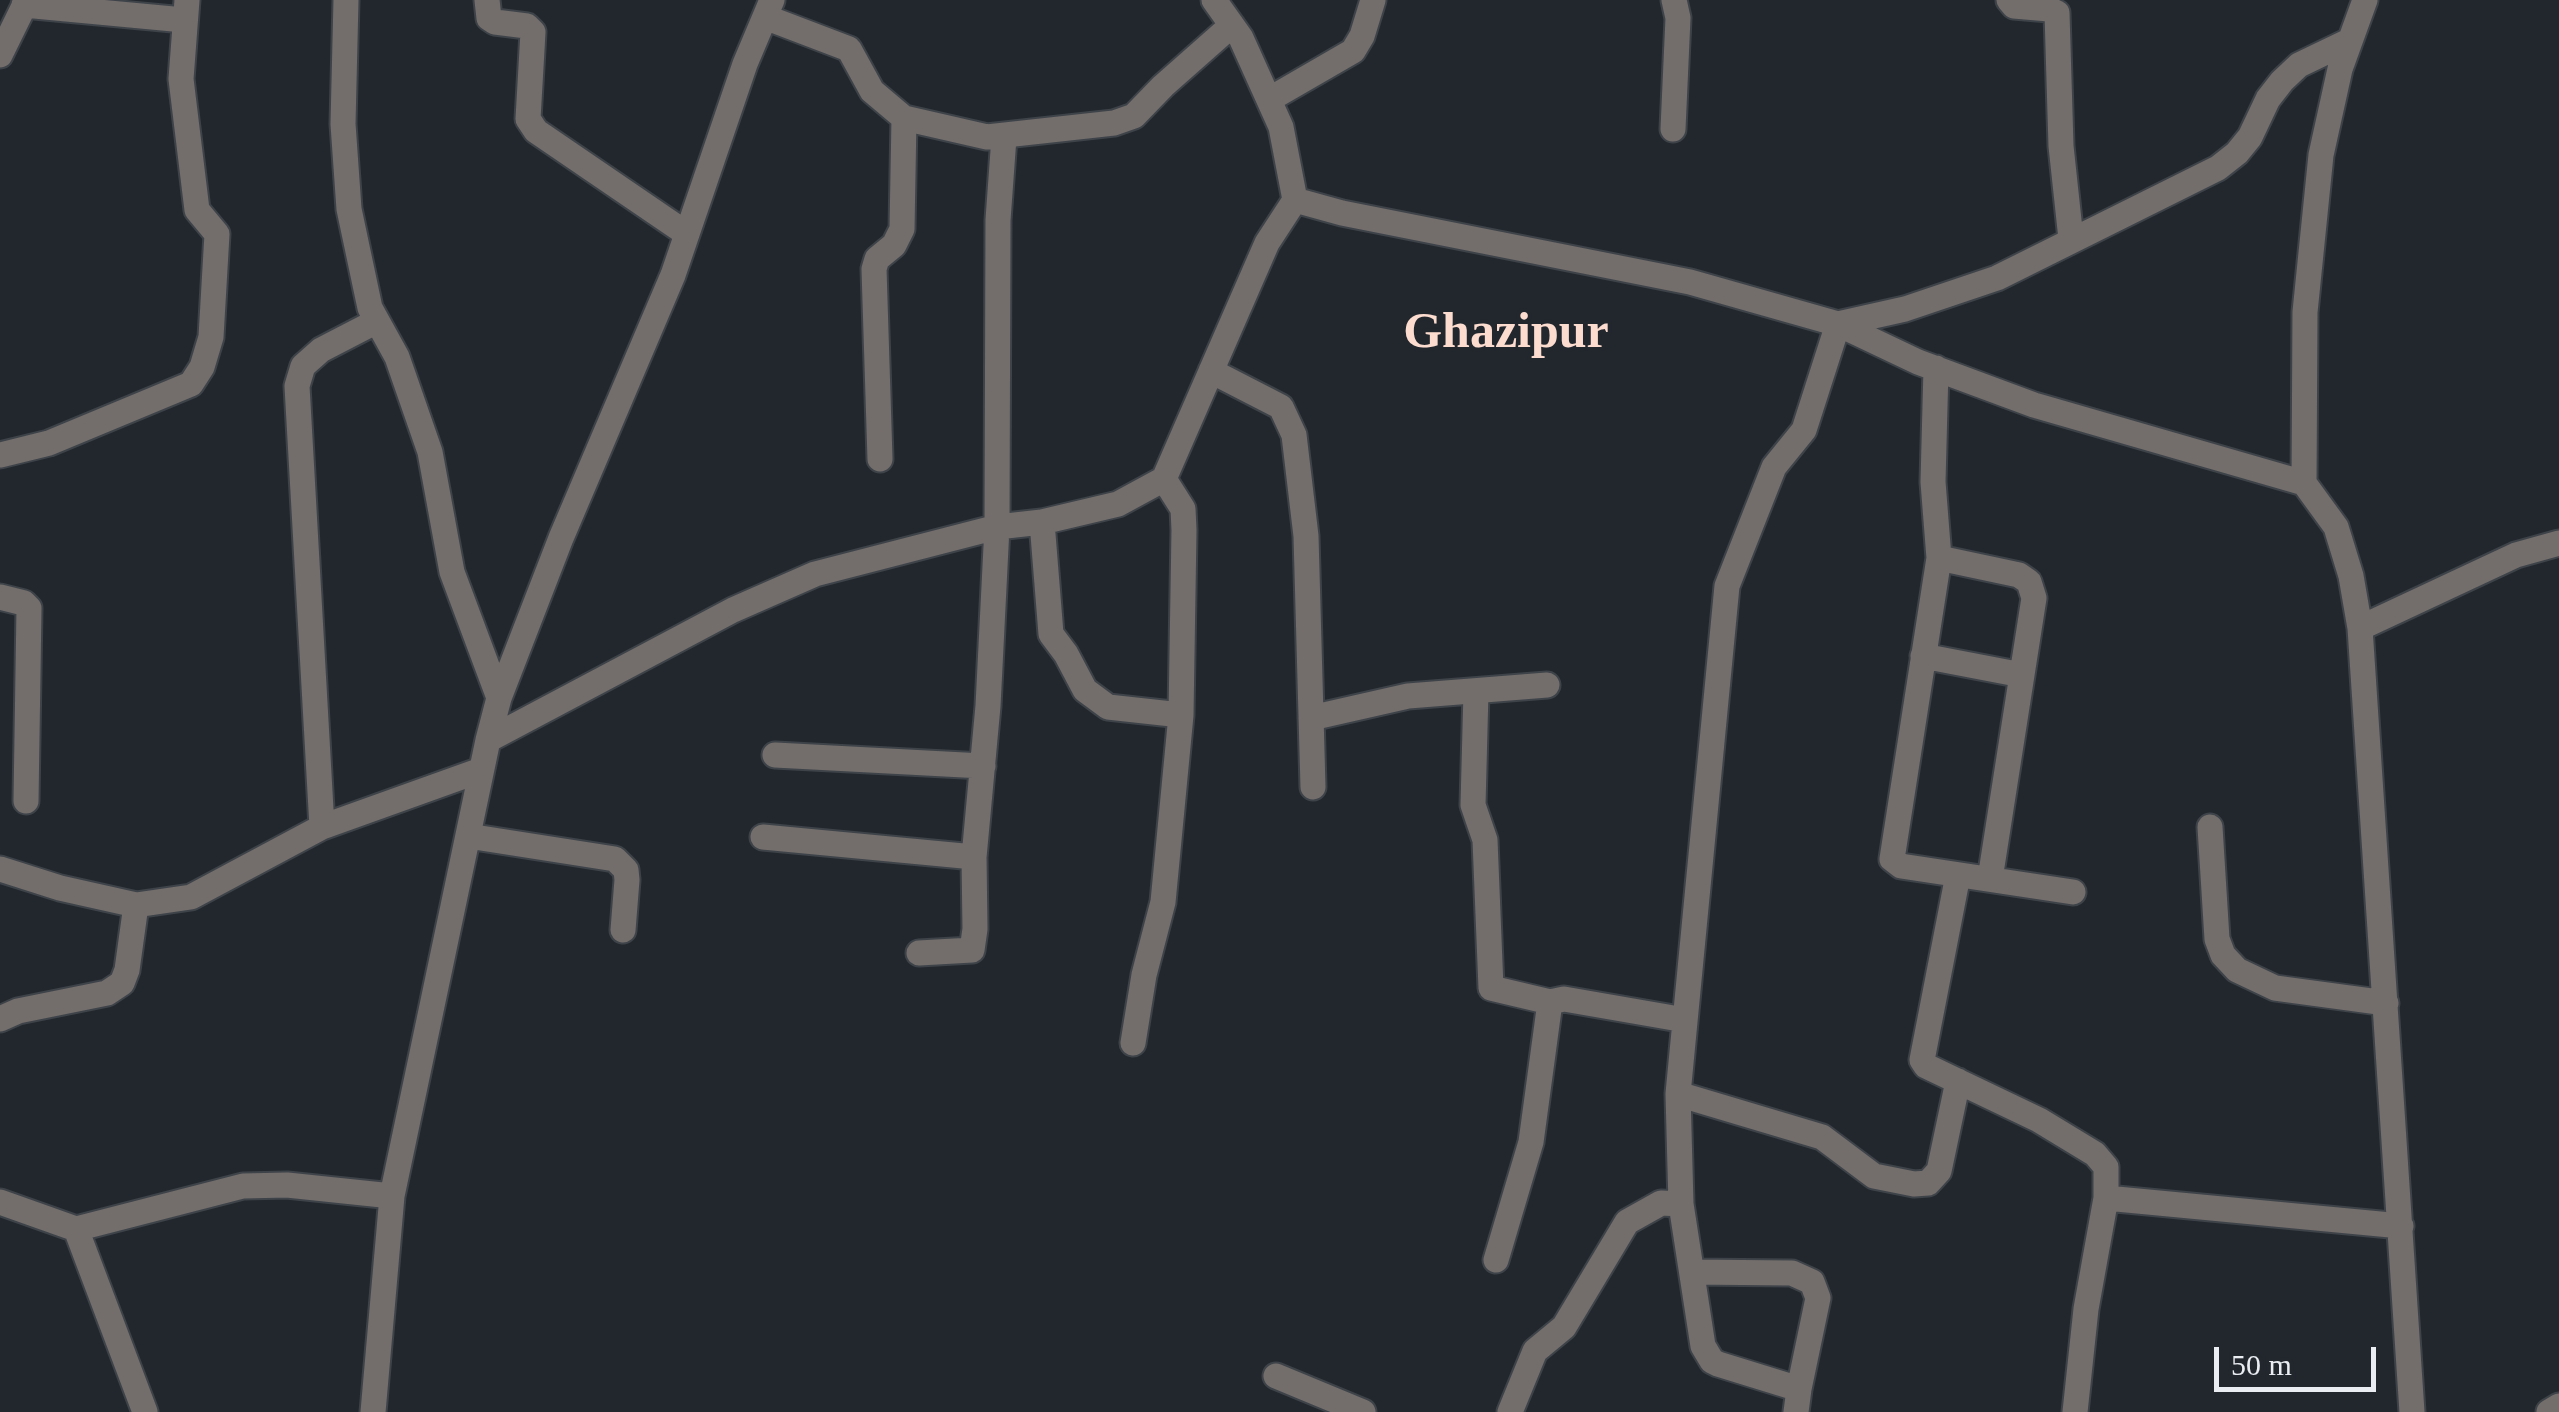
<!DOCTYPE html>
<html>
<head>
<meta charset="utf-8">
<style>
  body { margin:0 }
  #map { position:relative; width:2559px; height:1412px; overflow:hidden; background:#22272e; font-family:Georgia,serif }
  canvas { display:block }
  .scale { position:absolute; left:2214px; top:1347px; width:162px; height:45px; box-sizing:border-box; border:5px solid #eaeef2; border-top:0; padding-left:12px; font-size:30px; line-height:35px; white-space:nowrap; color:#eaeef2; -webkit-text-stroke:8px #22272e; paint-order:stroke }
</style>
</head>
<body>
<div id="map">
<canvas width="2559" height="1412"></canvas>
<div class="scale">50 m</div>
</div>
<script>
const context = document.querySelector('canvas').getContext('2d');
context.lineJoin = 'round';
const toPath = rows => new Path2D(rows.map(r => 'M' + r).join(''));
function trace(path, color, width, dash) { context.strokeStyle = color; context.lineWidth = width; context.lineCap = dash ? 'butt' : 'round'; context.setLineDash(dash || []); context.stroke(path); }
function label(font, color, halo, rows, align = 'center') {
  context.font = font + ' Georgia,serif'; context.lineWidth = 8; context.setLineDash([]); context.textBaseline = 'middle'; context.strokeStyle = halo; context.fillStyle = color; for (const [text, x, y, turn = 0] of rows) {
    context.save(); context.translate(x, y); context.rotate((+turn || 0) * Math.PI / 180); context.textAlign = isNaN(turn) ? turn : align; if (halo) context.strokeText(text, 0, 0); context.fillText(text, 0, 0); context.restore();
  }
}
const minor = toPath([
  [346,0,343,124,349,209,370,308,397,357,430,452,452,572,499,698],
  [487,0,489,18,495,22,527,26,533,32,528,119,536,131,687,234],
  [1214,0,1241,38,1281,127,1295,200,1342,213,1690,282,1838,324,1918,362,2034,405,2304,483,2336,527,2351,576,2360,628,2412,1412],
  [2009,0,2014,6,2049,9,2057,13,2061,146,2071,239],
  [24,5,184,20],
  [765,17,849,49,872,91,904,118],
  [0,55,27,0],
  [1270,99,1353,51,1362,36,1373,0],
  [1673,129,1678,18,1674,0],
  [1936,368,1933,482,1939,558,1892,859,1901,866,2073,892],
  [1211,371,1281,407,1294,435,1306,536,1313,787],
  [0,455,49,443,191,384,202,367,211,337,217,234,197,210,181,79,187,0],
  [880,459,874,269,877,259,894,245,902,229,904,118,987,137,1114,123,1134,116,1163,86,1232,25],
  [2304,483,2305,312,2321,155,2340,69,2365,0],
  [1042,522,1051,634,1066,654,1085,690,1108,707,1181,715],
  [1939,558,2019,575,2029,582,2034,598,1990,879],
  [0,597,24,603,29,608,26,801],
  [2360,628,2516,555,2559,543],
  [1923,656,2022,675],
  [1476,691,1473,805,1485,840,1491,988,1550,1002],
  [1311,718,1408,696,1547,685],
  [488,740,499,698,561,538,673,275,745,64,772,0],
  [775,755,983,766],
  [322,827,297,386,303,366,321,350,377,321],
  [2210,827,2217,939,2223,955,2237,970,2275,988,2386,1003],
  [468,836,615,859,626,870,627,880,623,930],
  [763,837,974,857],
  [0,869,60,888,136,905,191,897,322,827,481,770],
  [1958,875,1922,1060,1926,1066,2039,1120,2095,1154,2106,1167,2106,1198,2086,1309,2075,1412],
  [919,953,972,950,975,929,974,857,988,706,997,527,998,220,1004,137],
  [0,1019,18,1011,107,993,122,983,127,970,136,905],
  [1133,1043,1144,975,1163,902,1181,715,1184,530,1183,509,1164,479],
  [1678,1094,1822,1137,1874,1176,1914,1184,1928,1183,1939,1171,1958,1081],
  [2106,1198,2401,1226],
  [0,1202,76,1229,145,1412],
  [76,1229,243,1186,287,1185,392,1196],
  [1496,1260,1531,1142,1550,1002,1564,999,1685,1020],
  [1692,1272,1792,1273,1812,1282,1818,1298,1799,1389],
  [1276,1376,1363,1412],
  [373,1412,392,1196,488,740,733,610,815,574,997,527,1042,522,1118,504,1164,479,1267,243,1295,200],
  [1510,1412,1535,1351,1564,1327,1627,1222,1661,1203,1681,1204],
  [1796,1412,1799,1389,1718,1364,1712,1361,1703,1346,1681,1204,1678,1094,1727,586,1774,467,1804,430,1838,324,1905,309,1997,278,2218,168,2237,153,2250,137,2268,99,2282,81,2299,65,2349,41],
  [2549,1412,2559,1406]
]);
const townNames = [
  ["Ghazipur",1506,334]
];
trace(minor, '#3e4349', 29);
trace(minor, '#736e6c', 25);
label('bold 50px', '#fcdccf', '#22272e', townNames);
</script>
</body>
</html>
